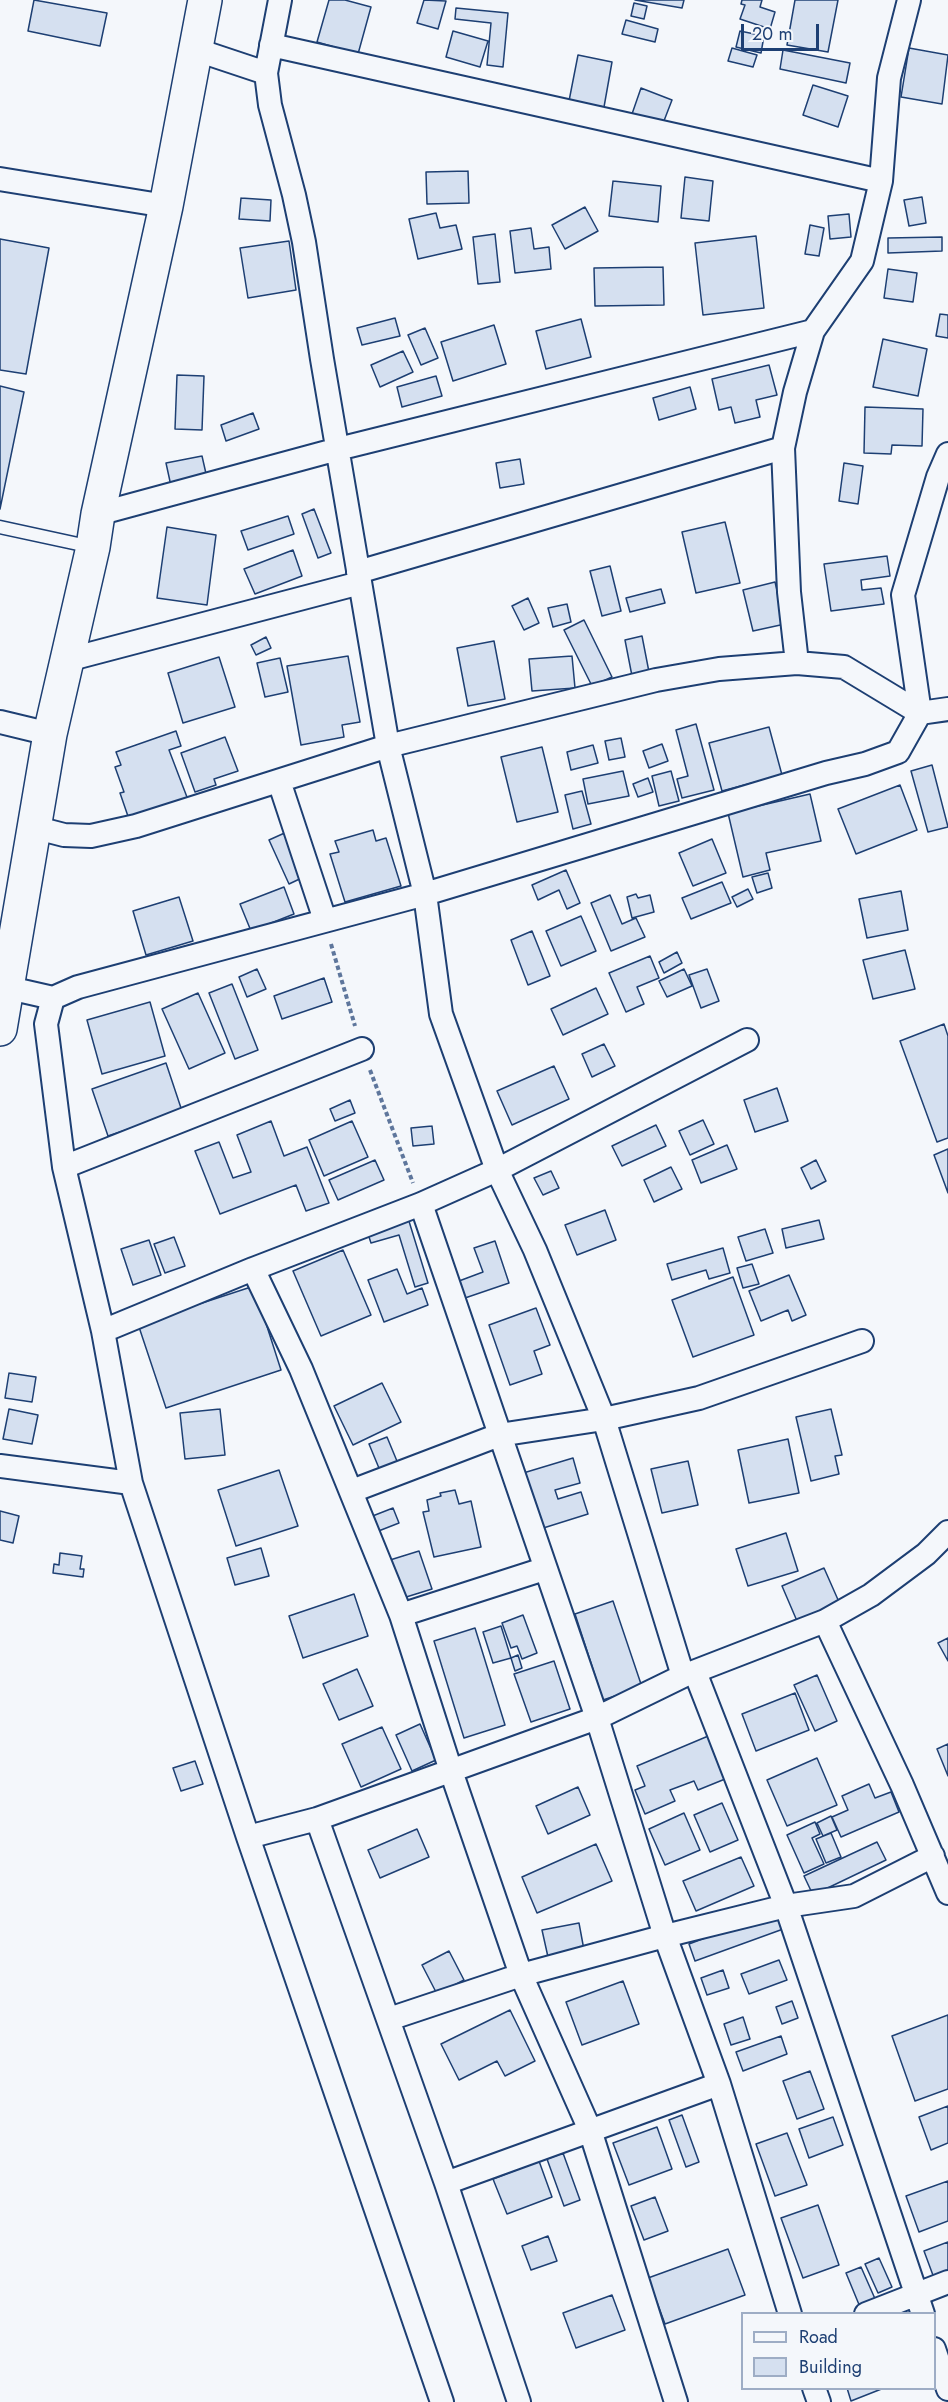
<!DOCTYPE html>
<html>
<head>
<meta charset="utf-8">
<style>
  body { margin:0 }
  #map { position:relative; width:948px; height:2402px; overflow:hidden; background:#f4f7fb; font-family:Jost,sans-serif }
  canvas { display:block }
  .legend { position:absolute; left:741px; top:2312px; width:195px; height:78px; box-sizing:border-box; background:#f4f7fb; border:2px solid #9eadc5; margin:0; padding:8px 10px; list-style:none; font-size:18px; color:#1d3f73 }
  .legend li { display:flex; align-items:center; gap:12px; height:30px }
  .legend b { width:30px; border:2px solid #9eadc5 }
  .scale { position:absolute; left:741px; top:24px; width:78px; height:27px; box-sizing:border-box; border:3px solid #1d3f73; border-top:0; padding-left:8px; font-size:18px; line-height:21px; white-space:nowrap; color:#1d3f73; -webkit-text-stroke:4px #f4f7fb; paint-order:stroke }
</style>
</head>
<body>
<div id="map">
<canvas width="948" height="2402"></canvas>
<ul class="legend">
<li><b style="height:8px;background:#f4f7fb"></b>Road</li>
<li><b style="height:16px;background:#d5e0f0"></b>Building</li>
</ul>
<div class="scale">20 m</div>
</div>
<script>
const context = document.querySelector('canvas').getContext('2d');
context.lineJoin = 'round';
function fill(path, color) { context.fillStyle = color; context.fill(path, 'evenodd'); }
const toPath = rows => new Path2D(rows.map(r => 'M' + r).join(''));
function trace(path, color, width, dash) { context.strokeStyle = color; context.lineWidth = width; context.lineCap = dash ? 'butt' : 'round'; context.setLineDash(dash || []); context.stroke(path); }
const building = toPath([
  [34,0,107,13,100,46,28,31,34,0],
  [329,0,345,0,371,7,358,54,317,42,329,0],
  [424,0,446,1,438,29,417,23,424,0],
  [635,0,684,0,682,8,635,0],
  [742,0,762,0,760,7,775,12,770,29,740,19,745,5,741,4,742,0],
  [795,0,838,0,828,52,787,45,795,0],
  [634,3,647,6,644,19,631,16,634,3],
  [456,8,508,13,503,67,487,65,491,23,455,19,456,8],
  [626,20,658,29,655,42,622,34,626,20],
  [453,31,488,41,480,67,446,57,453,31],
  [740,31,764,36,761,53,736,47,740,31],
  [732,48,757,55,753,67,728,61,732,48],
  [909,48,948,55,942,104,901,97,909,48],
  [783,50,850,63,846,83,780,69,783,50],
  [578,55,612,62,604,107,569,101,578,55],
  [813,85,848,96,838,127,803,115,813,85],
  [641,88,672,100,662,126,632,114,641,88],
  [468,171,469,203,427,204,426,172,468,171],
  [685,177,713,181,709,221,681,218,685,177],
  [613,181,661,186,658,222,609,216,613,181],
  [922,197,926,223,909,226,904,200,922,197],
  [241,198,271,200,270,221,239,219,241,198],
  [585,207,598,231,565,249,552,225,585,207],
  [436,213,440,228,456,225,462,249,418,259,409,219,436,213],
  [849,214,851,237,830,239,828,216,849,214],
  [810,225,824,228,819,256,805,254,810,225],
  [531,228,534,249,549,247,551,269,515,273,510,231,531,228],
  [495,234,500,282,478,284,473,237,495,234],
  [756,236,764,308,703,315,695,243,756,236],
  [942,237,942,251,888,253,888,238,942,237],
  [0,239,49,248,26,374,0,370,0,239],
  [289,241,296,290,248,298,240,248,289,241],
  [663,267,664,305,595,306,594,268,663,267],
  [888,269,917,273,913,302,884,298,888,269],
  [940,314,948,315,948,338,936,336,940,314],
  [395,318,400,336,362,345,357,328,395,318],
  [581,319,591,357,546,369,536,331,581,319],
  [494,325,506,364,453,381,441,342,494,325],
  [425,328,438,358,421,365,408,335,425,328],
  [883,339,927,349,918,396,873,387,883,339],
  [403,351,413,372,380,387,371,365,403,351],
  [769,365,777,395,756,400,760,417,735,423,731,407,719,410,712,379,769,365],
  [177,375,204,376,202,430,175,429,177,375],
  [436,376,442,396,402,407,397,387,436,376],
  [0,386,24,392,0,509,0,386],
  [690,387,696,409,659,420,653,398,690,387],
  [865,407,923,409,922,446,892,445,891,454,864,453,865,407],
  [253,413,259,429,226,441,221,425,253,413],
  [202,456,207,478,171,486,166,463,202,456],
  [520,459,524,484,500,488,496,463,520,459],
  [844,463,863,466,858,504,839,501,844,463],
  [314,509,331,553,318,558,302,514,314,509],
  [288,516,294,534,248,550,241,531,288,516],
  [725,522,740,583,696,593,682,532,725,522],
  [167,527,216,535,207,605,157,598,167,527],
  [293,550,302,576,255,594,244,569,293,550],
  [887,556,890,576,861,580,862,590,881,588,884,604,831,611,824,564,887,556],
  [610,566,621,611,602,616,590,571,610,566],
  [775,582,785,624,753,631,743,590,775,582],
  [661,589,665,603,630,612,626,598,661,589],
  [528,598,539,623,524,630,512,606,528,598],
  [567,604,571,622,553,627,548,608,567,604],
  [584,620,612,677,592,686,564,630,584,620],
  [642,636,649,672,632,676,625,640,642,636],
  [266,637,271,648,256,655,251,645,266,637],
  [494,641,505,699,468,706,457,648,494,641],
  [348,656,360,722,342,725,344,737,301,745,287,666,348,656],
  [572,656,575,688,532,691,529,659,572,656],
  [219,657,235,707,183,723,168,673,219,657],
  [280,658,288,692,265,697,257,663,280,658],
  [696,724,714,790,682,798,677,779,688,776,676,730,696,724],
  [769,727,782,775,722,791,709,743,769,727],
  [176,731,181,746,169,750,190,805,131,825,120,793,124,792,115,767,121,765,116,752,176,731],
  [225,737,238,771,214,779,216,785,195,792,181,753,225,737],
  [621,738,625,757,609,760,605,741,621,738],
  [662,744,668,761,649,768,643,751,662,744],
  [593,745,598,763,571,770,567,752,593,745],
  [542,747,558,812,517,822,501,757,542,747],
  [932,765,948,827,928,832,911,771,932,765],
  [623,771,629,796,588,804,583,779,623,771],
  [671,771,679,801,659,806,652,776,671,771],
  [648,778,653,792,638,797,633,784,648,778],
  [900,785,917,830,856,854,838,809,900,785],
  [582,791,591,824,573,829,565,795,582,791],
  [810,794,821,841,766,853,770,870,743,877,728,813,810,794],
  [373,830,376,841,386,838,401,886,345,902,330,854,339,852,335,841,373,830],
  [289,831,308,875,289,884,269,840,289,831],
  [712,839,726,873,693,886,679,853,712,839],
  [566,870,580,903,567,909,559,890,538,900,532,885,566,870],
  [768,873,772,888,757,893,752,877,768,873],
  [722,882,731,903,691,919,682,898,722,882],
  [284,887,294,914,251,931,240,904,284,887],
  [748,889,753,899,737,907,732,897,748,889],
  [901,891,908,930,867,938,859,899,901,891],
  [636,894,638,898,650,895,654,912,632,918,627,897,636,894],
  [610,895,622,924,636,918,645,937,611,951,591,903,610,895],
  [179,897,193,941,146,955,133,911,179,897],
  [581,916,596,951,561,966,546,931,581,916],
  [532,931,550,976,528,985,511,940,532,931],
  [905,950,915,989,873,999,863,960,905,950],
  [677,952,682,963,664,973,659,962,677,952],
  [650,956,659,978,637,987,644,1004,626,1012,609,973,650,956],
  [257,969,266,989,247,997,239,977,257,969],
  [684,969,692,986,667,997,659,981,684,969],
  [707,969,719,1001,701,1008,689,975,707,969],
  [324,978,332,1002,282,1019,274,996,324,978],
  [232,984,258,1050,235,1059,209,993,232,984],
  [596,988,608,1014,563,1035,551,1009,596,988],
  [198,993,225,1053,189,1069,162,1009,198,993],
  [150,1002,165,1056,102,1074,87,1020,150,1002],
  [944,1024,948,1036,948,1138,937,1142,900,1041,944,1024],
  [604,1044,615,1066,592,1077,582,1054,604,1044],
  [166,1063,182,1111,108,1136,92,1089,166,1063],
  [554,1066,569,1099,512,1125,497,1091,554,1066],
  [777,1088,788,1121,755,1132,744,1100,777,1088],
  [350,1100,355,1113,335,1121,330,1109,350,1100],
  [703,1120,714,1144,690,1155,679,1131,703,1120],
  [271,1121,284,1156,307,1147,329,1203,306,1211,296,1185,220,1214,195,1151,219,1142,233,1178,251,1172,237,1135,271,1121],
  [352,1121,368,1157,324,1176,309,1140,352,1121],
  [656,1125,666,1146,622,1166,612,1146,656,1125],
  [432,1126,434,1144,413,1146,411,1128,432,1126],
  [727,1145,737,1169,701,1183,692,1160,727,1145],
  [948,1149,948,1193,934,1155,948,1149],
  [375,1160,384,1180,338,1200,329,1180,375,1160],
  [816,1160,826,1181,811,1189,801,1168,816,1160],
  [671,1167,682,1189,654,1202,644,1180,671,1167],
  [551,1171,559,1188,543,1195,534,1178,551,1171],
  [605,1210,616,1240,577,1255,565,1225,605,1210],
  [408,1218,428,1283,415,1287,399,1235,371,1243,367,1231,408,1218],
  [819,1220,824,1239,786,1248,782,1229,819,1220],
  [765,1229,773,1253,746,1261,738,1237,765,1229],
  [174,1237,185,1266,165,1273,154,1244,174,1237],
  [149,1240,161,1275,133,1285,121,1249,149,1240],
  [495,1241,509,1283,465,1298,459,1281,483,1272,474,1248,495,1241],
  [723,1248,730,1273,709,1279,706,1270,672,1280,667,1264,723,1248],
  [343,1250,371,1315,321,1336,293,1271,343,1250],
  [752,1264,759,1284,743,1288,737,1268,752,1264],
  [397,1269,407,1294,422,1288,428,1305,384,1322,368,1280,397,1269],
  [789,1275,806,1315,792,1321,788,1310,761,1321,749,1291,789,1275],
  [733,1277,754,1335,693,1357,672,1300,733,1277],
  [254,1286,281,1370,166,1408,138,1324,254,1286],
  [536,1308,550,1345,534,1351,542,1374,510,1385,489,1325,536,1308],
  [9,1373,36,1377,32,1402,5,1398,9,1373],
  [382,1383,401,1422,353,1445,334,1406,382,1383],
  [9,1409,38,1415,32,1444,3,1439,9,1409],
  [220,1409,225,1455,185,1459,180,1413,220,1409],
  [831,1409,842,1455,835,1456,839,1474,811,1481,796,1417,831,1409],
  [387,1437,399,1466,381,1473,369,1444,387,1437],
  [788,1439,799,1493,749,1503,738,1450,788,1439],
  [573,1458,580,1483,555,1490,558,1499,581,1492,588,1514,537,1530,520,1474,573,1458],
  [688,1461,698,1505,662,1513,651,1469,688,1461],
  [279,1470,298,1526,236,1546,218,1490,279,1470],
  [455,1490,459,1504,471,1501,481,1547,434,1557,423,1512,429,1511,427,1500,441,1496,440,1493,455,1490],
  [393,1508,399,1523,376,1532,370,1517,393,1508],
  [0,1511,19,1516,13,1543,0,1540,0,1511],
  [786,1533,798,1571,748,1586,736,1549,786,1533],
  [261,1548,269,1576,235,1585,227,1558,261,1548],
  [419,1551,432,1589,403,1598,390,1560,419,1551],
  [60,1553,82,1556,80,1569,84,1569,83,1577,53,1573,54,1564,59,1565,60,1553],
  [824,1568,839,1602,797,1621,782,1586,824,1568],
  [354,1594,368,1636,303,1658,289,1616,354,1594],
  [613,1601,642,1687,603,1700,575,1614,613,1601],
  [523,1615,537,1653,522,1659,517,1646,511,1648,502,1623,523,1615],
  [501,1626,511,1658,493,1663,483,1632,501,1626],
  [475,1628,505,1725,464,1738,434,1641,475,1628],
  [948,1638,948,1661,938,1643,948,1638],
  [518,1655,522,1668,515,1671,511,1658,518,1655],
  [554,1661,570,1709,531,1722,514,1674,554,1661],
  [357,1669,373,1706,339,1720,323,1684,357,1669],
  [817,1675,837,1721,815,1731,794,1685,817,1675],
  [795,1693,809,1730,756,1751,742,1714,795,1693],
  [420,1724,436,1760,412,1771,396,1735,420,1724],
  [382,1727,401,1769,361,1787,342,1744,382,1727],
  [713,1734,730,1777,698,1790,694,1781,670,1790,675,1801,645,1814,635,1790,645,1786,637,1766,713,1734],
  [948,1744,948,1776,937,1749,948,1744],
  [817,1758,837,1805,787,1826,767,1780,817,1758],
  [195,1761,203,1784,181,1791,173,1768,195,1761],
  [869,1784,875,1798,891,1792,899,1812,841,1837,832,1817,848,1810,842,1796,869,1784],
  [578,1787,590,1815,548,1834,536,1806,578,1787],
  [722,1803,738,1840,710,1852,694,1815,722,1803],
  [684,1813,700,1850,665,1865,649,1829,684,1813],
  [831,1816,837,1830,823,1836,817,1823,831,1816],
  [815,1822,820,1834,812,1838,824,1864,804,1873,787,1835,815,1822],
  [417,1829,429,1857,380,1878,368,1850,417,1829],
  [831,1833,841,1857,826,1863,816,1839,831,1833],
  [877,1842,886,1860,813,1895,804,1876,877,1842],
  [596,1844,612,1881,537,1913,522,1877,596,1844],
  [741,1857,754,1886,696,1911,683,1881,741,1857],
  [779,1910,786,1928,695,1961,689,1944,779,1910],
  [579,1923,584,1950,548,1957,542,1930,579,1923],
  [449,1951,464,1980,437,1994,422,1965,449,1951],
  [779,1960,787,1980,749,1994,741,1974,779,1960],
  [723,1970,729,1988,707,1995,701,1978,723,1970],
  [623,1981,639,2024,582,2045,566,2002,623,1981],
  [792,2001,798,2018,782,2024,776,2007,792,2001],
  [510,2010,535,2061,505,2076,497,2061,459,2080,441,2044,510,2010],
  [948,2015,948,2089,915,2101,892,2036,948,2015],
  [743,2017,750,2039,731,2045,724,2024,743,2017],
  [781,2036,787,2054,743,2071,736,2052,781,2036],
  [810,2071,824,2109,797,2119,783,2081,810,2071],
  [948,2106,948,2143,931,2150,919,2117,948,2106],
  [682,2115,699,2162,686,2167,669,2120,682,2115],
  [833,2117,843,2145,809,2158,799,2129,833,2117],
  [657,2127,672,2169,629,2185,613,2143,657,2127],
  [787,2133,807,2185,775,2196,756,2144,787,2133],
  [563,2153,580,2200,564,2206,547,2159,563,2153],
  [539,2161,552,2197,507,2214,493,2179,539,2161],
  [948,2181,948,2221,919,2232,906,2196,948,2181],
  [655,2197,668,2231,644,2240,631,2206,655,2197],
  [818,2205,839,2265,803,2278,781,2218,818,2205],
  [548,2236,557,2261,531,2270,522,2246,548,2236],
  [948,2242,948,2273,934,2278,924,2251,948,2242],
  [728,2249,745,2295,665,2324,648,2278,728,2249],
  [879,2258,892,2287,878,2293,865,2264,879,2258],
  [861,2267,876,2301,860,2307,846,2273,861,2267],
  [612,2295,625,2330,576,2348,563,2313,612,2295],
  [847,2388,884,2388,851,2401,847,2388]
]);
const path = toPath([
  [331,944,355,1026],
  [370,1070,413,1183]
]);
const lane = toPath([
  [0,527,92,547]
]);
const street = toPath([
  [280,0,266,73,270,105,294,195,304,242,322,359,388,746,425,894,441,1014,497,1170,535,1250,604,1419,683,1676],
  [271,45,881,181],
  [194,49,266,73],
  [0,179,166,206],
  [98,514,338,449,813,331],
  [358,572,783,448],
  [67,660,360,583],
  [797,663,789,592,783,448,795,392,813,331,862,261,881,181,889,78,909,0],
  [0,722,50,734],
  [279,781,325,920],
  [33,827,64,835,91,836,136,826,388,746,656,680,719,669,797,663,844,667,920,713,948,709],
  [9,988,53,998,78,987,425,894,826,773,865,764,898,752,920,713,903,595,938,477,948,454],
  [53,998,46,1024,64,1167,103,1331,131,1483],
  [64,1167,362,1049],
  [421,1204,597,1718,665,1936,719,2084,790,2314],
  [253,1269,301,1369,401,1615,451,1771,521,1975,590,2130,676,2402],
  [103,1331,253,1269,421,1204,497,1170,747,1040],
  [0,1466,131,1483,248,1837,442,2402],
  [352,1491,499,1435,604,1419,699,1398,862,1341],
  [401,1615,544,1569],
  [825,1621,902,1785,948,1893],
  [695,1672,786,1906,923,2314],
  [317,1819,446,2183,519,2402],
  [248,1837,317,1819,597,1718,683,1676,825,1621,871,1595,926,1554,948,1532],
  [389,2019,521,1975,665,1936,786,1906,854,1896,933,1856],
  [446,2183,719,2084],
  [866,2314,948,2282],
  [934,2349,948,2389],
  [814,2388,819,2402]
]);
const primary = toPath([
  [0,1029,50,734,93,547,98,514,166,206,205,0]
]);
fill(building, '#d5e0f0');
trace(building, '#1d3f73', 1.5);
trace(lane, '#1d3f73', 15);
trace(street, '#1d3f73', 26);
trace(primary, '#1d3f73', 36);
trace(path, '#5e769c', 4, [4.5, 3]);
trace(lane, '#f4f7fb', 12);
trace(street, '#f4f7fb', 22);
trace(primary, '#f4f7fb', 33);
</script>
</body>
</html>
